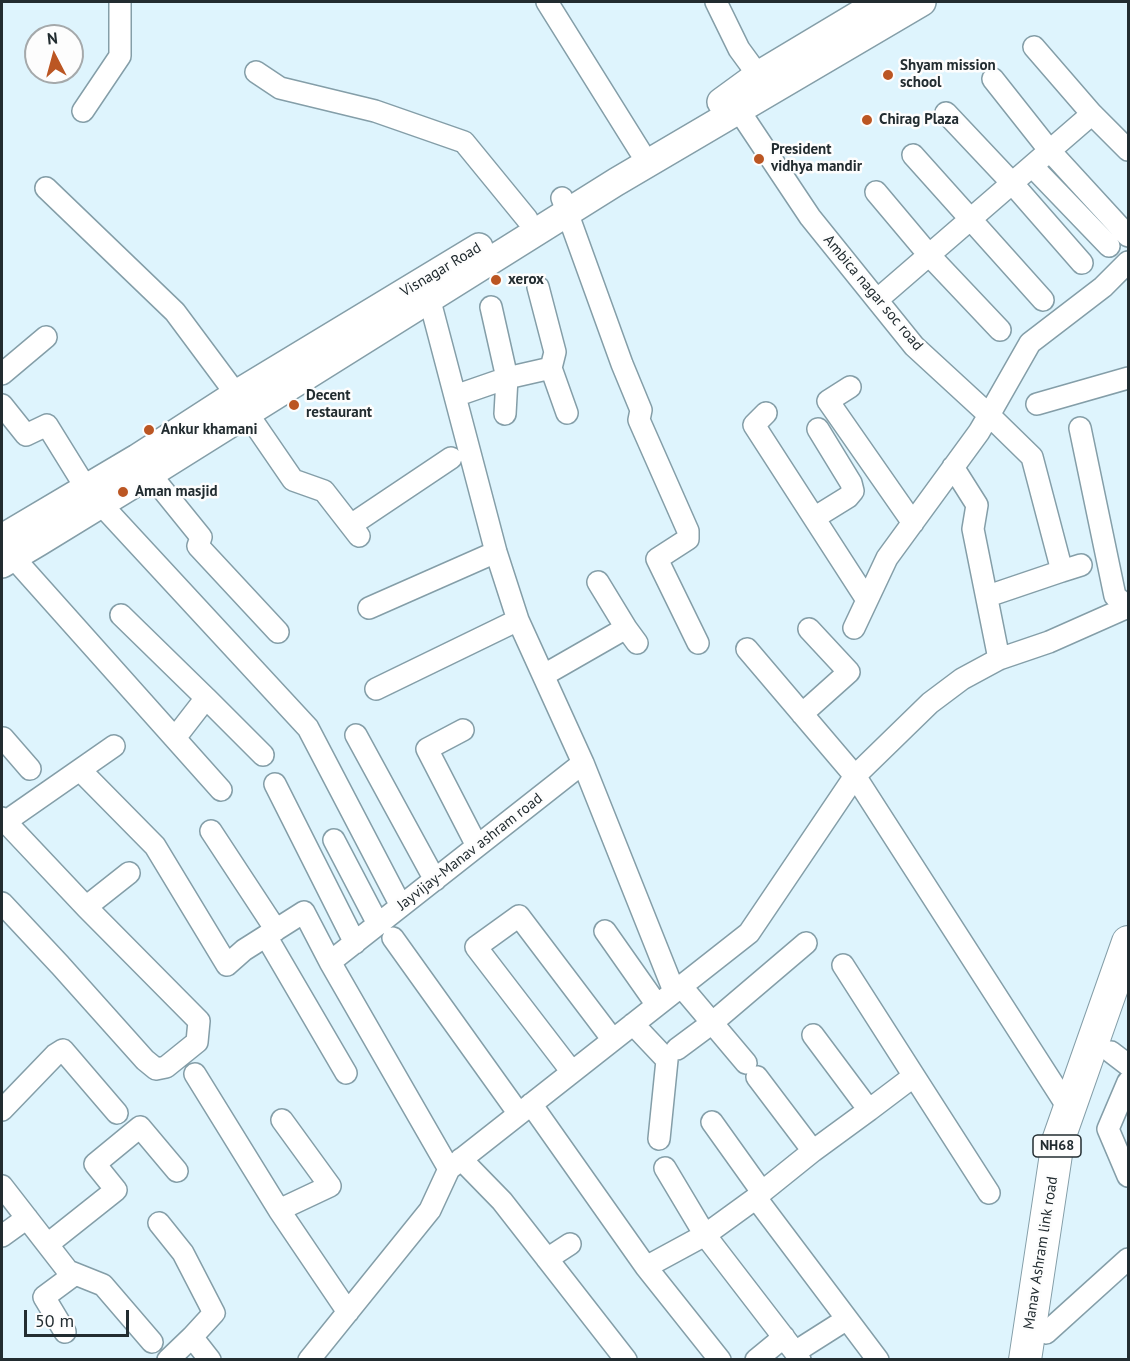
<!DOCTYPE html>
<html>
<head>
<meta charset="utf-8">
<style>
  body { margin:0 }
  #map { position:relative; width:1130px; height:1361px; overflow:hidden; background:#def4fd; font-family:"PT Sans",sans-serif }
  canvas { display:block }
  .frame { position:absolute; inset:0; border:3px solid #222c30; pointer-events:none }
  .north { position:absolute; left:24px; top:24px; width:60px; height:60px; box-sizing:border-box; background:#fdfdfd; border:2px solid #a5a9ab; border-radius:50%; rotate:354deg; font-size:16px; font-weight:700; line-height:24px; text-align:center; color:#222c30 }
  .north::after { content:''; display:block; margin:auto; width:21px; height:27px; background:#bb5623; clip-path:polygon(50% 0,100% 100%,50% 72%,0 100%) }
  .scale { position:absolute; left:24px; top:1310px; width:105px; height:27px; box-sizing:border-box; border:3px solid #222c30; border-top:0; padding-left:8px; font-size:18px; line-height:21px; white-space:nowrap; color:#222c30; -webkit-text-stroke:4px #fdfdfd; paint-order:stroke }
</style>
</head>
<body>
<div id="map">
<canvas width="1130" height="1361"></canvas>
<div class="frame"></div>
<div class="north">N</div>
<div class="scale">50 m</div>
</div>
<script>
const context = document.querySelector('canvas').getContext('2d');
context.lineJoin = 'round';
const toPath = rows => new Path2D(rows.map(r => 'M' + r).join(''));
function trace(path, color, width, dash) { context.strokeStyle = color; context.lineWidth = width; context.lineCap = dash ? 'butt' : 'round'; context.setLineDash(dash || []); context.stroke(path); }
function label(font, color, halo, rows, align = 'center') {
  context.font = font + ' "PT Sans",sans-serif'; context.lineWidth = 5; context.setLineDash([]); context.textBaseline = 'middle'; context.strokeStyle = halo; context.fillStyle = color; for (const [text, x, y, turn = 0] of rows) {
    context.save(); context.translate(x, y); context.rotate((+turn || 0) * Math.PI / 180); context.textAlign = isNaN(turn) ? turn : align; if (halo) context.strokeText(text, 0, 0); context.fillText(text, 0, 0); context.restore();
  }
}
const minor = toPath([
  [547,2,640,151],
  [716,2,739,49,758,75],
  [1034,47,1092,114],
  [256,72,280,88,375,111,464,142,527,219],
  [993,79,1050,151,1128,236],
  [730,97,810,217,914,346,989,415,979,432,887,558,854,628],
  [83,111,120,56,120,2],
  [946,113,1012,183,1082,263],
  [913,155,1043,300],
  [1032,166,1109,246],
  [46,188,175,312,236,394],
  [876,192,929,255,1000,330],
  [562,198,622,364,641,410,639,420,688,531,688,539,657,559,698,643],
  [426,286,496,552,518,620,583,763,674,991],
  [538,287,555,352,551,368,567,413],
  [877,300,1092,114,1128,150],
  [491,307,507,378,551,368],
  [2,374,46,337],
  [850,387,828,401,913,523],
  [455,396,507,378,505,414],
  [1037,404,1128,378],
  [2,405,26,435,47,425,86,488,308,728,401,906],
  [245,410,293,480,324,491,359,536],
  [766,413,754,425,867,600],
  [1080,428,1115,596,1128,607],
  [953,467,977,505,973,529,999,659],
  [150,474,201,537,198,546,278,632],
  [814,518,848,497,853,491,851,483,818,429],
  [351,525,451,458],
  [4,547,221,790],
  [1062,571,1081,565],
  [997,593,1062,571,1032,457,989,415,1030,343,1103,287,1128,262],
  [369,608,496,552],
  [121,615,206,698,175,738],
  [626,628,637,643],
  [747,649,855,776,1069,1109],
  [544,675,626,628,598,582],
  [376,689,518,620],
  [206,698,263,755],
  [802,714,849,672,809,629],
  [463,730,427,749,477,846],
  [356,735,435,880],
  [2,740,3,738,30,769],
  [80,770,155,846,227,965,244,950,304,912,330,962],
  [275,784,355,943],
  [2,818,86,907],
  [5,822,114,746],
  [211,831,276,930],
  [334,840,378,924],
  [2,903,60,965,145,1060,156,1069,166,1067,197,1042,199,1021,86,907,129,873],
  [605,931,657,1005],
  [266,936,346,1073],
  [393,938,519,1114],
  [843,965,914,1076],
  [681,986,746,1063],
  [633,1024,667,1060,659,1139],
  [677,1049,712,1023,806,943],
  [1111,1052,1128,1065],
  [572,1072,476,947,519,916,613,1040],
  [195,1074,279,1210,348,1312],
  [757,1077,813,1151],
  [1128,1082,1108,1129,1128,1176],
  [531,1104,646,1267,720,1360],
  [2,1110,55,1055,63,1050,117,1113],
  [869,1110,914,1076,989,1193],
  [712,1122,762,1192],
  [461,1159,502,1201,626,1360],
  [665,1168,705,1235,795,1352],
  [449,1169,330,962,583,763],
  [2,1186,68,1271,103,1285,152,1342],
  [756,1198,878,1360],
  [279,1210,330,1186,282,1120],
  [159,1223,183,1253,214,1313,192,1337,210,1360],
  [2,1236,27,1218],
  [48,1244,116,1190,95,1164,140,1127,177,1171],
  [547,1259,570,1244],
  [646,1267,705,1235,756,1198,762,1192,813,1151,869,1110,813,1035],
  [65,1332,44,1297,75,1274],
  [1046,1333,1128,1259],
  [168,1360,192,1337],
  [309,1360,430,1210,449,1169,749,933,855,776,930,703,962,679,999,659,1049,642,1128,607],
  [756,1360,784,1337],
  [800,1360,795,1352,847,1319]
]);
const major = toPath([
  [721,102,758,75,880,2],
  [2,538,137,458,236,394,479,247],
  [2,564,39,542,150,474,616,182,922,2]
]);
const highway = toPath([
  [1025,1360,1058,1141,1128,942]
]);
const markers = [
  [888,75,6,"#bb5623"],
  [867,120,6,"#bb5623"],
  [759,159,6,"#bb5623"],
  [496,280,6,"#bb5623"],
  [294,405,6,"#bb5623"],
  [149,430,6,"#bb5623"],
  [123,492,6,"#bb5623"]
];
const shields = [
  [1057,1146,48]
];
const shieldNames = [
  ["NH68",1057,1146]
];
const poiNames = [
  ["Shyam mission",900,66],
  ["school",900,83],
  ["Chirag Plaza",879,120],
  ["President",771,150],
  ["vidhya mandir",771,167],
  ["xerox",508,280],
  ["Decent",306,396],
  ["restaurant",306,413],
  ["Ankur khamani",161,430],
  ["Aman masjid",135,492]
];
const streetNames = [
  ["Visnagar Road",441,270,-31],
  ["Ambica nagar soc road",873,293,50],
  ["Jayvijay-Manav ashram road",470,852,-38],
  ["Manav Ashram link road",1041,1253,-81]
];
trace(minor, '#849ea8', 24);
trace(major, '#849ea8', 30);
trace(highway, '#849ea8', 34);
trace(minor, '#fff', 21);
trace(major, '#fff', 27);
trace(highway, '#fff', 32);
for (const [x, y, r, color] of markers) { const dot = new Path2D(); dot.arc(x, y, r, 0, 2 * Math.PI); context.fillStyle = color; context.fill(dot); trace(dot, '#fdfdfd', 2); }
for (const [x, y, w] of shields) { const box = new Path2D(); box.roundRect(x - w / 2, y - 11, w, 22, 4.5); context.fillStyle = '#fdfdfd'; context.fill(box); trace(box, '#222c30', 1.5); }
label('bold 14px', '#222c30', null, shieldNames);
label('bold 15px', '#222c30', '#fdfdfd', poiNames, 'left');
label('15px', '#222c30', '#fdfdfd', streetNames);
</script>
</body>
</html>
